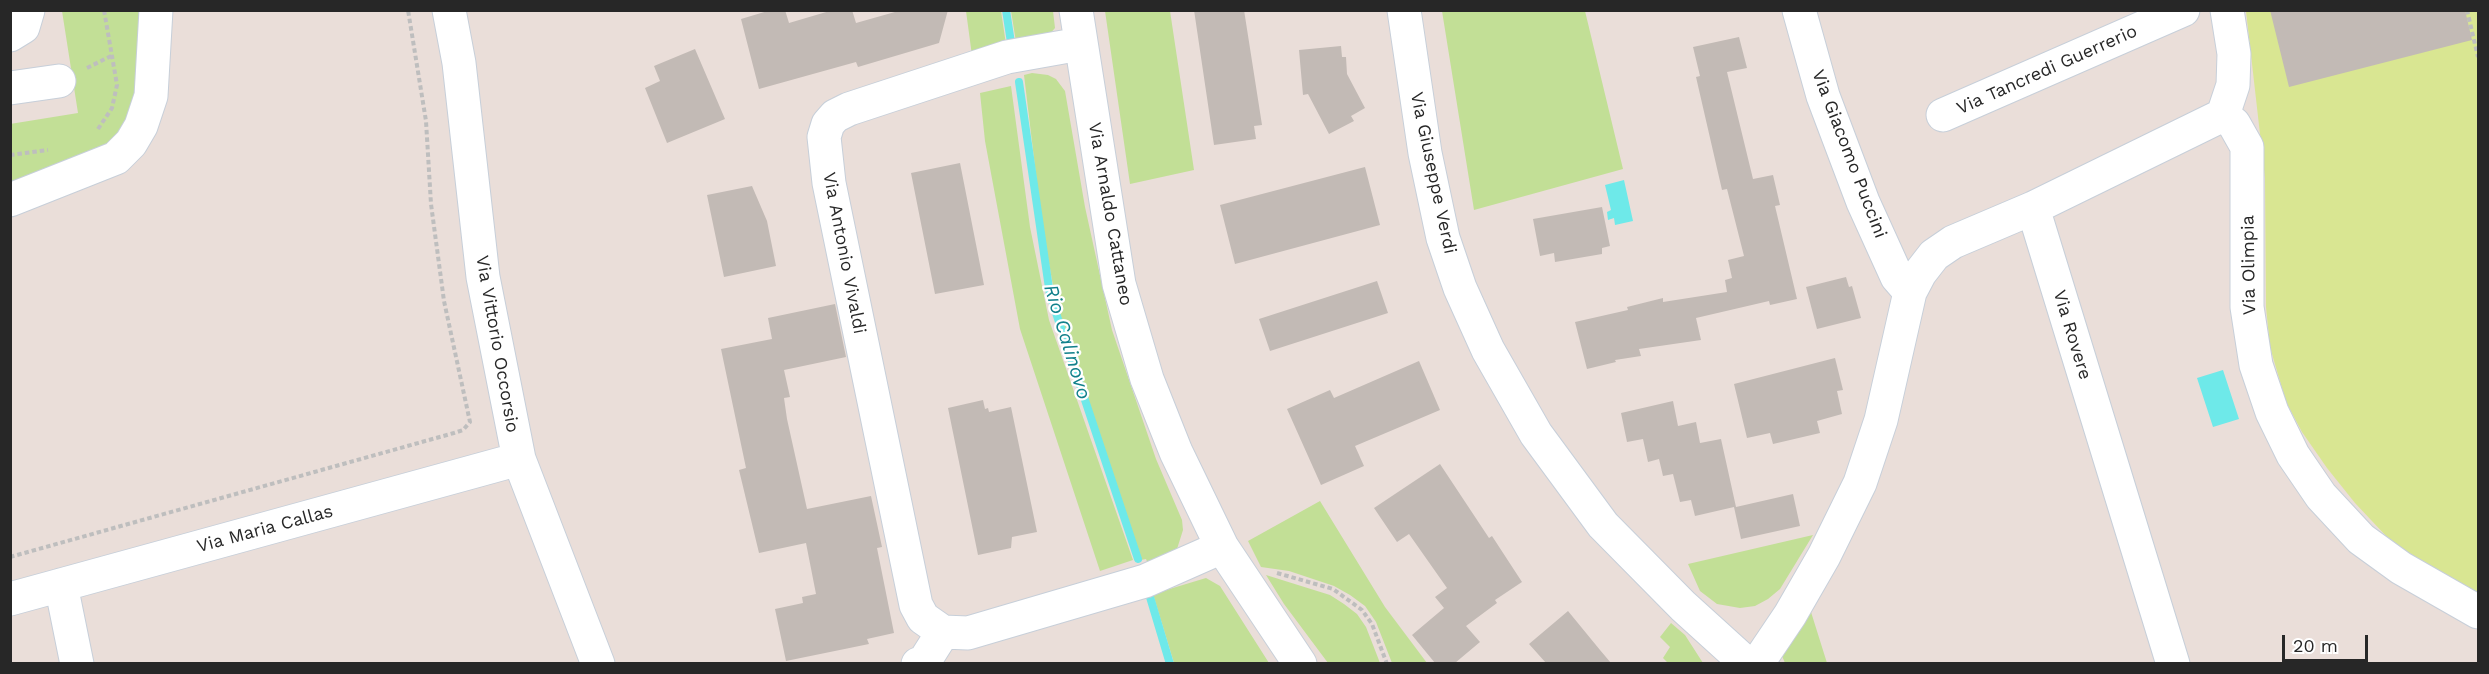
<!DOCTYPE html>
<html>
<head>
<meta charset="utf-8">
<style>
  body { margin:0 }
  #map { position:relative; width:2489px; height:674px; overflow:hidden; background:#eaded9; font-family:"Work Sans",sans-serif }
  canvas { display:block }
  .frame { position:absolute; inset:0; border:12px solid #272727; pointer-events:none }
  .scale { position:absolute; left:2282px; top:635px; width:86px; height:27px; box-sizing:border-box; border:3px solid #272727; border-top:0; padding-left:8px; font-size:18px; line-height:21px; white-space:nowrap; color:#272727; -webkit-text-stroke:4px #fff; paint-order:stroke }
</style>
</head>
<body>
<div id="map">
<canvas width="2489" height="674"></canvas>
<div class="frame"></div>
<div class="scale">20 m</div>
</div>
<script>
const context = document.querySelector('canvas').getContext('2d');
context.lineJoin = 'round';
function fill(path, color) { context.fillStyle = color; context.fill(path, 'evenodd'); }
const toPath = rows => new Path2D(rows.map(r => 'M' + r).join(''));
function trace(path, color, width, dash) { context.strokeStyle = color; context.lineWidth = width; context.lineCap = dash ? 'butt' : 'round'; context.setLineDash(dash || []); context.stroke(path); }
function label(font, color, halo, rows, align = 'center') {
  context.font = font + ' "Work Sans",sans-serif'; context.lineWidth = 4.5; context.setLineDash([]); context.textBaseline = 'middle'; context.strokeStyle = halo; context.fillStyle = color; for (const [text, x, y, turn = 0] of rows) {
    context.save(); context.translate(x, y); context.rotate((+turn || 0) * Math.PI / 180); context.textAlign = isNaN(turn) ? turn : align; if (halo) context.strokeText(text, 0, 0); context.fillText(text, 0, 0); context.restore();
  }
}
const green = toPath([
  [62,11,149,11,129,134,11,189,10,124,78,113],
  [966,11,1001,11,1007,51,973,63],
  [1011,11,1053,11,1055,28,1048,36,1017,48],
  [1105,11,1170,11,1194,170,1130,184],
  [1442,11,1585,11,1623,169,1474,210],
  [1032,73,1048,75,1056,79,1065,91,1085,207,1112,330,1156,459,1182,520,1183,530,1177,549,1148,564,1146,559,1141,560,1060,318,1054,291,1042,225,1024,75],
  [1011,86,1030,227,1049,320,1133,560,1100,571,1020,329,985,141,980,93],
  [1320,501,1385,607,1427,663,1392,663,1376,622,1365,606,1350,595,1334,586,1289,571,1261,567,1248,541],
  [1813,535,1780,589,1768,599,1755,606,1740,608,1717,604,1700,591,1688,564],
  [1266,575,1330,595,1344,604,1357,614,1366,627,1380,663,1328,663,1284,604],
  [1206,578,1220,586,1269,663,1174,663,1153,594],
  [1811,612,1827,663,1785,663,1782,656],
  [1671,623,1685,635,1703,663,1668,663,1663,658,1670,647,1660,637]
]);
const pitch = toPath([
  [2246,11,2478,11,2478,594,2423,565,2387,537,2355,503,2327,468,2302,432,2286,402,2270,347,2266,307,2265,178]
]);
const water = toPath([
  [1624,180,1633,221,1615,225,1614,218,1608,220,1607,212,1611,210,1605,185],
  [2223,370,2239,419,2213,427,2197,378]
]);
const stream = toPath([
  [1006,10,1012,49],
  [1019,82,1050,295,1138,559],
  [1150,597,1170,664]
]);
const building = toPath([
  [771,10,785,10,789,23,833,10,852,10,856,23,902,10,948,10,939,43,858,67,856,62,759,89,741,19],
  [1194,10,1244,10,1262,125,1254,126,1256,139,1214,145],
  [2270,10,2465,10,2472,40,2289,87],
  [1739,37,1747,68,1727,72,1753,179,1773,175,1780,205,1775,206,1797,299,1770,305,1769,301,1696,318,1701,340,1639,349,1641,356,1615,360,1616,362,1587,369,1575,322,1628,310,1627,307,1663,298,1663,302,1727,292,1725,280,1732,278,1728,260,1744,256,1727,189,1722,190,1696,77,1700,76,1693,47],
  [1341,46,1342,57,1346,57,1347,74,1365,108,1351,116,1354,121,1329,134,1308,94,1303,95,1299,50],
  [695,49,725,119,667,143,645,88,660,81,654,66],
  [960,163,984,285,935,294,911,173],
  [1365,167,1380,225,1235,264,1220,205],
  [752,186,767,221,776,266,724,277,707,195],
  [1602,207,1610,246,1602,248,1602,254,1555,262,1554,253,1540,256,1533,219],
  [1846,277,1849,287,1852,286,1861,318,1817,329,1806,287],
  [1377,281,1388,313,1270,351,1259,319],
  [835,304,846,357,784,370,790,397,784,398,787,419,807,509,871,496,882,547,877,548,894,633,867,639,869,644,786,661,775,609,803,603,802,597,816,594,806,543,759,553,739,470,746,468,721,349,772,339,768,318],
  [1835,358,1843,390,1837,391,1842,414,1817,421,1820,433,1773,444,1770,433,1747,438,1734,384],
  [1419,361,1440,410,1355,446,1364,466,1321,485,1287,409,1330,390,1334,398],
  [983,400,985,409,988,408,989,412,1011,407,1037,532,1012,537,1011,548,978,555,948,408],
  [1673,401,1678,426,1696,422,1700,443,1721,439,1736,507,1793,494,1800,526,1741,539,1734,507,1695,516,1691,500,1680,502,1673,474,1663,476,1659,459,1648,462,1643,439,1627,442,1621,413],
  [1440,464,1489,538,1492,536,1522,582,1495,600,1497,603,1466,626,1480,642,1455,663,1435,663,1412,635,1444,608,1435,597,1447,588,1409,534,1397,542,1374,508],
  [1568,611,1600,650,1611,663,1546,663,1529,644]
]);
const path = toPath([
  [2467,10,2478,57],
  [87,68,113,55],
  [98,129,112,108,117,85,104,10],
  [10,155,48,150],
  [10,557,454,433,463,430,470,422,444,301,431,204,426,121,408,10],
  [1277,573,1333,589,1362,610,1372,624,1387,664]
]);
const minor = toPath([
  [449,10,459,63,483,277,519,459,598,664],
  [1076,10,1119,284,1147,379,1176,452,1222,547,1300,664],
  [1404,10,1425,153,1443,238,1460,288,1488,350,1536,434,1603,525,1683,606,1747,664],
  [1799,10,1823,96,1863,202,1897,277,1910,292],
  [10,35,23,27,28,10],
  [1080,44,1007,57,849,109,835,116,828,124,824,137,829,183,916,605,923,618,943,632,968,633,1145,581,1222,547],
  [10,88,59,81],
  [1943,115,2183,10],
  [2223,115,2234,124,2247,147,2247,307,2256,365,2272,412,2293,455,2321,496,2361,539,2401,568,2478,612],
  [2223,115,2233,85,2234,54,2227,10],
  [10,200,116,158,131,143,141,126,151,96,156,10],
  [2033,208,2173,664],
  [61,585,77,664],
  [10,599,519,459],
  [918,664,924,662,943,632],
  [1757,664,1790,615,1824,556,1860,483,1881,420,1910,292,1920,273,1934,255,1953,242,2033,208,2223,115]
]);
const streetNames = [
  ["Via Tancredi Guerrerio",2047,70,-24],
  ["Via Giacomo Puccini",1849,154,69],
  ["Via Giuseppe Verdi",1433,173,78],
  ["Via Arnaldo Cattaneo",1110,214,80],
  ["Via Antonio Vivaldi",844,253,79],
  ["Via Olimpia",2249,265,-91],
  ["Via Rovere",2072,335,73],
  ["Via Vittorio Occorsio",497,344,80],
  ["Via Maria Callas",265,529,-15]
];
const waterNames = [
  ["Rio Calinovo",1067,342,73]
];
fill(green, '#c2df96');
fill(pitch, '#d9e692');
fill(water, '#6ee9e9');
trace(stream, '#6ee9e9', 8);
fill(building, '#c2bab5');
trace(minor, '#c7cfd9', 35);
trace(path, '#bebebe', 4, [4.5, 3]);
trace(minor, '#fff', 33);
label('18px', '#272727', '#fff', streetNames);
label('italic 20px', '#12818b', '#fff', waterNames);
</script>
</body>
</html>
